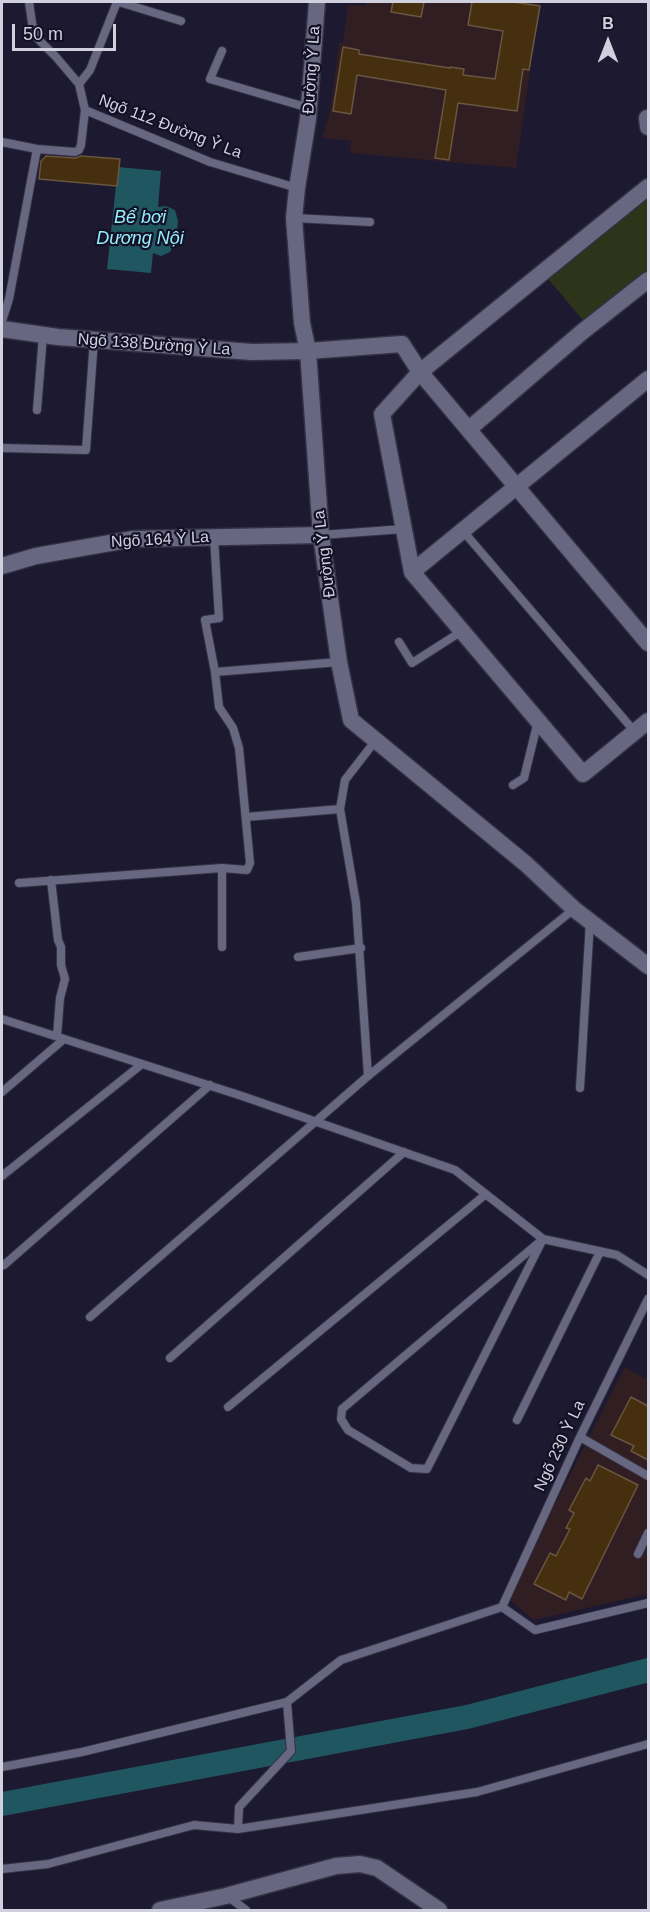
<!DOCTYPE html>
<html>
<head>
<meta charset="utf-8">
<style>
  body { margin:0 }
  #map { position:relative; width:650px; height:1912px; overflow:hidden; background:#1c1930; font-family:Arial,sans-serif }
  canvas { display:block }
  .frame { position:absolute; inset:0; border:3px solid #d0d0df; pointer-events:none }
  .north { position:absolute; left:578px; top:12px; width:60px; height:60px; -webkit-text-stroke:4px #131025; paint-order:stroke; rotate:0deg; font-size:16px; font-weight:700; line-height:24px; text-align:center; color:#d0d0df }
  .north::after { content:''; display:block; margin:auto; width:21px; height:27px; background:#d0d0df; clip-path:polygon(50% 0,100% 100%,50% 72%,0 100%) }
  .scale { position:absolute; left:12px; top:24px; width:104px; height:27px; box-sizing:border-box; border:3px solid #d0d0df; border-top:0; padding-left:8px; font-size:18px; line-height:21px; white-space:nowrap; color:#d0d0df; -webkit-text-stroke:4px #131025; paint-order:stroke }
</style>
</head>
<body>
<div id="map">
<canvas width="650" height="1912"></canvas>
<div class="frame"></div>
<div class="north">B</div>
<div class="scale">50 m</div>
</div>
<script>
const context = document.querySelector('canvas').getContext('2d');
context.lineJoin = 'round';
function fill(path, color) { context.fillStyle = color; context.fill(path, 'evenodd'); }
const toPath = rows => new Path2D(rows.map(r => 'M' + r).join(''));
function trace(path, color, width, dash) { context.strokeStyle = color; context.lineWidth = width; context.lineCap = dash ? 'butt' : 'round'; context.setLineDash(dash || []); context.stroke(path); }
function label(font, color, halo, rows, align = 'center') {
  context.font = font + ' Arial,sans-serif'; context.lineWidth = 4.5; context.setLineDash([]); context.textBaseline = 'middle'; context.strokeStyle = halo; context.fillStyle = color; for (const [text, x, y, turn = 0] of rows) {
    context.save(); context.translate(x, y); context.rotate((+turn || 0) * Math.PI / 180); context.textAlign = isNaN(turn) ? turn : align; if (halo) context.strokeText(text, 0, 0); context.fillText(text, 0, 0); context.restore();
  }
}
const education = toPath([
  [367,2,540,2,516,168,350,153,351,141,322,138,330,112,339,43,343,43,348,5,366,6],
  [625,1367,648,1380,648,1594,534,1620,507,1598]
]);
const green = toPath([
  [648,188,648,279,588,326,543,273]
]);
const water = toPath([
  [118,167,161,171,158,207,166,206,175,210,178,221,176,239,170,252,161,256,153,253,151,273,107,269]
]);
const river = toPath([
  [2,1804,467,1717,648,1670]
]);
const building = toPath([
  [393,2,424,2,421,17,391,12,393,2],
  [472,2,513,2,540,6,529,70,523,69,517,111,458,103,449,160,435,158,446,90,357,75,351,114,333,111,343,47,359,50,359,54,450,68,450,67,464,69,463,75,495,79,503,31,468,25,472,2],
  [46,156,75,158,81,156,120,159,117,186,39,179,41,161,46,156],
  [631,1397,648,1406,648,1460,631,1451,634,1446,611,1435,631,1397],
  [598,1465,638,1485,582,1599,569,1592,566,1600,534,1584,550,1553,556,1556,570,1529,566,1528,574,1513,569,1510,586,1478,590,1481,598,1465]
]);
const service = toPath([
  [119,2,181,21],
  [222,51,210,79,309,108],
  [79,84,90,70,117,2],
  [85,110,210,162,297,188],
  [2,142,37,149,75,152,79,150,81,145,85,110,79,84,56,57,37,38,32,23,29,2],
  [294,218,370,222],
  [2,321,9,299,37,149],
  [37,410,43,335],
  [2,448,86,450,94,340],
  [463,531,635,732],
  [321,535,404,529],
  [214,537,219,618,205,620,215,672,339,662],
  [399,642,412,663,462,631],
  [513,785,524,778,538,721],
  [246,817,340,809],
  [51,880,58,940,61,947,61,965,65,979,60,998,57,1036],
  [19,883,222,868,247,870,250,863,239,748,233,728,219,707,215,672],
  [222,947,222,868],
  [298,957,361,948],
  [2,1019,242,1096,455,1170,543,1239,617,1255,648,1275],
  [368,1076,356,903,340,809,345,780,376,740],
  [580,1088,590,921],
  [2,1092,64,1039],
  [2,1176,142,1064],
  [543,1239,427,1469,411,1468,348,1430,341,1419,342,1409,543,1239],
  [4,1265,210,1085],
  [90,1317,368,1076,574,909],
  [170,1358,404,1152],
  [228,1407,486,1194],
  [517,1420,600,1252],
  [580,1437,648,1476],
  [638,1554,648,1533],
  [502,1607,580,1437,648,1299],
  [502,1607,535,1630,648,1603],
  [2,1767,82,1752,287,1702,341,1660,502,1607],
  [238,1829,239,1807,291,1751,287,1702],
  [2,1869,48,1864,194,1825,238,1829,477,1792,648,1744],
  [227,1896,246,1910]
]);
const minor = toPath([
  [317,2,308,119,297,188,294,218,302,323,308,351,321,535,339,662,351,720,526,864,574,909,648,966],
  [647,118,648,127],
  [648,187,420,372,382,414,412,572,583,774,648,721],
  [2,329,58,337,252,352,308,351,402,344,420,372,648,643],
  [469,429,582,332,648,280],
  [2,566,36,556,133,539,321,535],
  [412,572,648,379],
  [160,1910,226,1896,336,1866,360,1864,377,1868,439,1910]
]);
const streetNames = [
  ["Đường Ỷ La",312,70,-86],
  ["Ngõ 112 Đường Ỷ La",170,127,21],
  ["Ngõ 138 Đường Ỷ La",154,345,4],
  ["Ngõ 164 Ỷ La",160,540,-3],
  ["Đường Ỷ La",325,554,-97],
  ["Ngõ 230 Ỷ La",560,1446,-65]
];
const waterNames = [
  ["Bể bơi",140,218],
  ["Dương Nội",140,239]
];
fill(education, '#301e23');
fill(green, '#2d341a');
fill(water, '#20565f');
trace(river, '#20565f', 24);
fill(building, '#462f0e');
trace(building, '#695640', 1.5);
trace(service, '#333143', 10);
trace(minor, '#333143', 19);
trace(service, '#686782', 8);
trace(minor, '#686782', 16);
label('16px', '#d0d0df', '#131025', streetNames);
label('italic 18px', '#95eefe', '#131025', waterNames);
</script>
</body>
</html>
